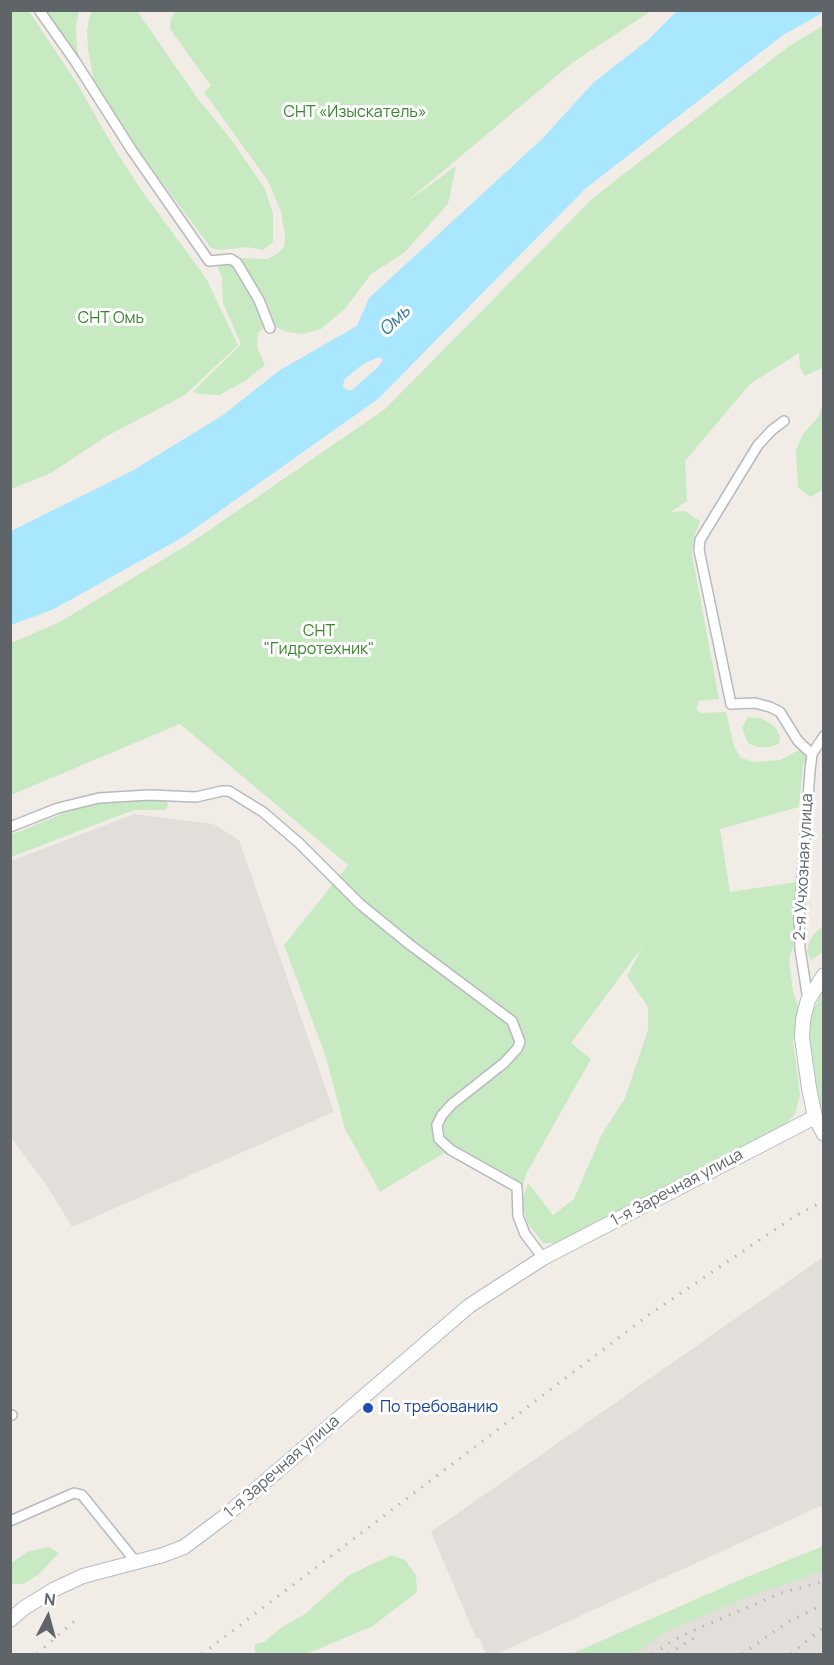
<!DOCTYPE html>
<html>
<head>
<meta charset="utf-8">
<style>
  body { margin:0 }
  #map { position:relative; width:834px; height:1665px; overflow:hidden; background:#f1ede6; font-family:Manrope,sans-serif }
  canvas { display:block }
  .frame { position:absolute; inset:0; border:12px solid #5e6468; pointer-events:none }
  .north { position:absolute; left:18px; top:1587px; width:60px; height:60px; -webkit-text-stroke:4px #fff; paint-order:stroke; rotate:6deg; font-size:16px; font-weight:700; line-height:24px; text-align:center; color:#5e6468 }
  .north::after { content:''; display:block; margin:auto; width:21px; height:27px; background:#5e6468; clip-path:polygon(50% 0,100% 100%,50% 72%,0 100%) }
</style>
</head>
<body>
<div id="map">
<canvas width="834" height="1665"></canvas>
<div class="frame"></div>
<div class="north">N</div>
</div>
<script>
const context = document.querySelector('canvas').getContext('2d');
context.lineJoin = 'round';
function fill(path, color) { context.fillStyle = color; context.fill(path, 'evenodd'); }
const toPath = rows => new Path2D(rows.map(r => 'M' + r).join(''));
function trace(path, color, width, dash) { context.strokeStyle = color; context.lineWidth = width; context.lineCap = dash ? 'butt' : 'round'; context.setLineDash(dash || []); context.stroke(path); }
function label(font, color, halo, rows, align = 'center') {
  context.font = font + ' Manrope,sans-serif'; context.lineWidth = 6; context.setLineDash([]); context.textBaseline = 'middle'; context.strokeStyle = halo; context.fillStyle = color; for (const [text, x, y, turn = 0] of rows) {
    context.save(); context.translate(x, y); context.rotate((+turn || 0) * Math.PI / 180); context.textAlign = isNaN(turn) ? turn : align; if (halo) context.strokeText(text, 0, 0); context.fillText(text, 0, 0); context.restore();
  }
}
const industrial = toPath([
  [134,814,213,824,239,840,334,1112,72,1227,49,1189,11,1137,11,861],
  [823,1257,823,1505,497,1654,486,1654,479,1638,476,1638,431,1532],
  [823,1554,823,1654,591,1654]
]);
const green = toPath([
  [176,10,651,11,572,63,405,203,456,166,448,204,404,253,371,274,345,309,321,329,303,334,287,332,275,327,263,328,258,333,257,347,265,365,245,381,219,395,201,394,193,392,241,344,223,303,222,277,217,266,240,258,267,259,277,254,284,247,285,237,281,212,268,181,204,92,211,86,170,29,171,18],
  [29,11,78,85,111,143,142,191,206,278,238,345,185,395,107,436,51,473,11,489,10,11],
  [43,11,79,11,76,26,77,49,82,68],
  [92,11,137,11,198,99,230,138,265,189,273,214,273,242,263,250,247,247,221,250,211,248,155,173,106,104,94,81,88,50,87,31,89,18],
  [823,26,823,367,805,376,800,368,799,353,750,384,685,461,687,501,671,512,685,511,700,521,694,537,692,554,719,699,699,701,696,709,701,713,726,712,734,746,741,758,755,762,780,760,801,749,807,756,803,766,799,807,720,829,730,892,796,882,795,940,789,960,793,991,799,1009,793,1041,800,1096,795,1114,786,1124,556,1243,543,1243,527,1222,522,1201,528,1183,553,1215,574,1199,602,1134,625,1098,648,1030,648,1007,627,976,643,946,571,1043,591,1059,526,1174,520,1196,444,1153,380,1192,345,1129,325,1054,284,945,348,865,180,724,11,795,11,643,60,622,192,542,385,409,593,198,789,46],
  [823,404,823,490,810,497,798,487,796,450,803,434,818,417],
  [748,717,761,718,774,726,780,736,779,744,769,747,757,747,748,743,742,728],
  [165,799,168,804,166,810,134,810,11,857,11,834,21,831,73,809,116,800],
  [823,926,823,952,811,960,807,952,809,943,813,935],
  [823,991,823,1119,815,1101,807,1050,811,1014],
  [823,1546,823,1571,742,1599,666,1632,634,1654,571,1654,742,1579],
  [49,1547,59,1553,38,1575,23,1584,11,1584,11,1563,27,1552],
  [392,1555,405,1560,416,1575,417,1592,373,1626,306,1654,255,1654,255,1644,264,1642,282,1627,305,1614,349,1575]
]);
const water = toPath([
  [677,11,823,10,824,12,783,35,585,189,378,399,183,537,54,609,11,625,11,531,132,471,223,415,280,370,357,326,369,298,542,139,593,83,648,40],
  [379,357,383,360,377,368,352,390,347,390,343,387,344,380,363,364]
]);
const street = toPath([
  [39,10,75,61,131,149,209,261,231,259,237,263,259,300,270,328],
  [784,421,772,430,758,445,700,540,699,550,731,704,755,703,770,707,780,712,798,741,812,754],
  [10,827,58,808,99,798,149,795,196,797,222,791,229,791,263,812,299,843,360,904,409,944,512,1021,520,1042,517,1049,504,1063,452,1104,442,1115,437,1125,438,1133,439,1139,451,1150,517,1187,518,1216,525,1234,543,1258],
  [808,1000,800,949,799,918,810,771,812,754,824,736],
  [10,1416,12,1415],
  [10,1521,74,1493,82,1495,136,1562]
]);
const secondary = toPath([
  [824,975,808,1000,803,1020,802,1038,809,1088,815,1117,824,1134],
  [10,1620,24,1608,55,1589,83,1576,163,1555,184,1547,224,1517,469,1306,543,1258,815,1117]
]);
const rail = toPath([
  [37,1654,78,1618],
  [202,1654,650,1314,795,1216,824,1201],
  [653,1654,674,1640,690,1632,781,1593,824,1581],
  [668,1654,694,1638],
  [742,1654,788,1622,824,1604],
  [791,1654,824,1627]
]);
const markers = [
  [368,1408,6,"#1a4fb4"]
];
const parkNames = [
  ["СНТ «Изыскатель»",355,113],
  ["СНТ Омь",111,319],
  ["СНТ",319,632],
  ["\"Гидротехник\"",319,650]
];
const streetNames = [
  ["2-я Учхозная улица",804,867,-87],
  ["1-я Заречная улица",677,1188,-28],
  ["1-я Заречная улица",282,1467,-41]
];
const transitNames = [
  ["По требованию",380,1408]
];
const waterNames = [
  ["Омь",395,321,-44]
];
fill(industrial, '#e2dfdb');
fill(green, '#c8eac2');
fill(water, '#a8e7ff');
trace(street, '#b7babe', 12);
trace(secondary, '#b5bbbf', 16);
trace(street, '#fff', 9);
trace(secondary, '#fff', 14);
trace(rail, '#b5b6b7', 3, [1.5, 8]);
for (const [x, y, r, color] of markers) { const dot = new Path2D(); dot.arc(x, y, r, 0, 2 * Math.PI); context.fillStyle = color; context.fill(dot); trace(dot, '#fff', 2); }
label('16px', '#3a8530', '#fff', parkNames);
label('16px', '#5e6468', '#fff', streetNames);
label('16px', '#164399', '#fff', transitNames, 'left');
label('italic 18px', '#36789d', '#fff', waterNames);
</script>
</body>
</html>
